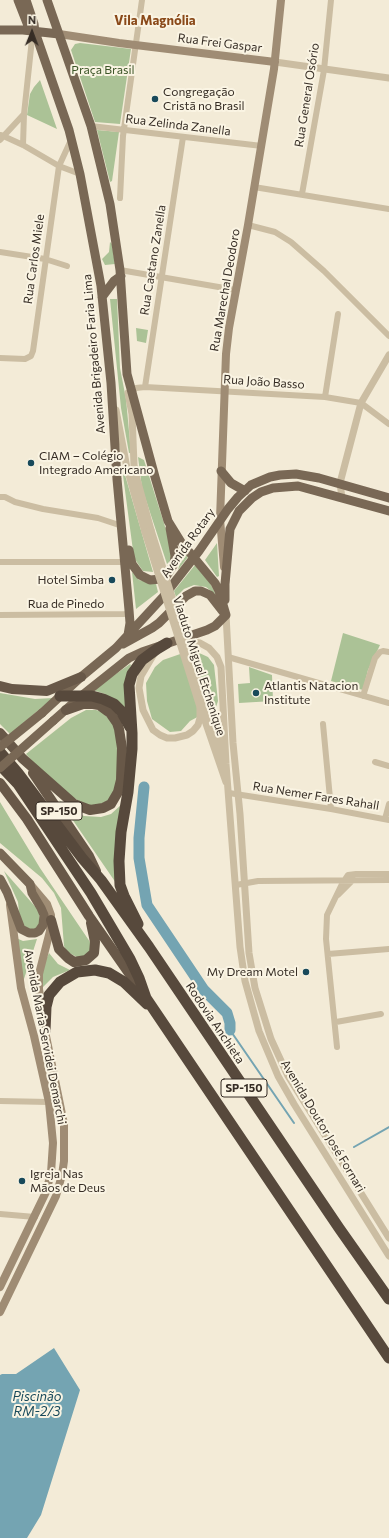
<!DOCTYPE html>
<html>
<head>
<meta charset="utf-8">
<style>
  body { margin:0 }
  #map { position:relative; width:389px; height:1538px; overflow:hidden; background:#f3ebd7; font-family:Commissioner,sans-serif }
  canvas { display:block }
  .north { position:absolute; left:12px; top:12px; width:40px; height:40px; -webkit-text-stroke:3px #faf4e3; paint-order:stroke; rotate:1deg; font-size:11px; font-weight:700; line-height:16px; text-align:center; color:#362d25 }
  .north::after { content:''; display:block; margin:auto; width:14px; height:18px; background:#362d25; clip-path:polygon(50% 0,100% 100%,50% 72%,0 100%) }
</style>
</head>
<body>
<div id="map">
<canvas width="389" height="1538"></canvas>
<div class="north">N</div>
</div>
<script>
const context = document.querySelector('canvas').getContext('2d');
context.lineJoin = 'round';
function fill(path, color) { context.fillStyle = color; context.fill(path, 'evenodd'); }
const toPath = rows => new Path2D(rows.map(r => 'M' + r).join(''));
function trace(path, color, width, dash) { context.strokeStyle = color; context.lineWidth = width; context.lineCap = dash ? 'butt' : 'round'; context.setLineDash(dash || []); context.stroke(path); }
function label(font, color, halo, rows, align = 'center') {
  context.font = font + ' Commissioner,sans-serif'; context.lineWidth = 4; context.setLineDash([]); context.textBaseline = 'middle'; context.strokeStyle = halo; context.fillStyle = color; for (const [text, x, y, turn = 0] of rows) {
    context.save(); context.translate(x, y); context.rotate((+turn || 0) * Math.PI / 180); context.textAlign = isNaN(turn) ? turn : align; if (halo) context.strokeText(text, 0, 0); context.fillText(text, 0, 0); context.restore();
  }
}
const green = toPath([
  [80,43,131,49,120,124,95,122,71,50,75,44],
  [40,80,57,129,27,115,30,94,34,87],
  [97,130,119,132,112,181,110,182],
  [110,242,112,244,115,264,105,265,102,259,109,252],
  [110,299,117,299,120,368,126,399,131,453,129,453,121,408],
  [136,328,148,330,146,343,137,341],
  [138,457,144,460,168,536,172,559,167,564,142,488],
  [122,468,123,468,153,572,143,571,134,558],
  [217,543,219,576,217,577,205,560],
  [180,547,188,557,178,570,180,562],
  [195,565,210,583,216,595,206,587,194,585,184,589,176,597,174,591],
  [132,572,139,580,156,584,158,592,136,609],
  [343,633,380,645,368,670,363,690,331,681],
  [186,652,197,652,208,657,214,665,218,701,216,707,190,721,181,731,170,732,152,719,147,701,146,683,155,667,163,660],
  [130,664,131,665,127,675,128,713,105,694,93,690],
  [249,667,272,675,273,701,239,703,238,684,250,683],
  [0,693,35,699,53,698,10,734,0,724],
  [86,710,96,710,102,712,117,727,120,768,112,799,93,807,82,803,68,794,35,764,26,754,71,718],
  [59,800,70,809,84,816,101,817,111,814,121,805,116,883],
  [0,802,40,868,90,942,91,948,88,955,79,958,67,952,64,946,61,908,54,893,42,878,0,843],
  [4,871,39,911,40,928,27,930,20,922,18,902],
  [16,938,23,941,37,939,23,982],
  [49,953,58,964,70,970,53,977,41,989,44,964]
]);
const water = toPath([
  [54,1348,80,1390,41,1515,27,1538,0,1538,0,1375,2,1374,16,1374]
]);
const stream = toPath([
  [230,1030,294,1123],
  [354,1147,389,1127]
]);
const river = toPath([
  [144,787,139,838,139,858,147,905,204,990,227,1013,230,1023,230,1030]
]);
const minor = toPath([
  [91,126,262,146],
  [1,135,23,145,59,166,80,174],
  [0,140,24,114,32,39,35,32],
  [23,145,24,114],
  [254,187,389,209],
  [302,194,324,70,331,0],
  [120,198,123,136,142,0],
  [248,225,275,232,291,242,324,271,389,336],
  [0,252,45,259,67,266],
  [120,270,236,290],
  [0,358,25,359,31,356,33,351,59,166,71,140],
  [145,387,183,137],
  [132,392,136,388,145,387,325,397,361,403,389,424],
  [325,397,338,314],
  [0,497,5,497,15,502,43,509,98,518,122,526],
  [0,562,126,562],
  [0,615,126,614,129,610],
  [228,657,389,703],
  [363,696,375,658,380,652,383,651,389,652],
  [323,724,331,809],
  [375,762,389,766],
  [229,793,331,809,389,820],
  [385,819,389,804],
  [236,885,258,881,389,880],
  [338,895,354,879],
  [328,954,389,949],
  [336,1022,381,1014],
  [337,1047,326,939,327,915,342,884,348,875,356,874,389,874],
  [0,1101,49,1102],
  [0,1214,35,1217]
]);
const tertiary = toPath([
  [275,62,389,78],
  [128,393,132,414,134,465,137,479,151,530],
  [116,410,127,468,145,532],
  [342,498,340,483,361,403,389,355],
  [226,615,233,743,240,814,249,953,255,988,271,1039,288,1076,389,1238],
  [181,640,200,643,209,648,217,657,221,667,226,764,240,947,245,981,259,1031,278,1076,294,1104,389,1256],
  [154,654,141,676,139,688,143,710,153,730,160,735,167,738,175,738,187,735,193,731,198,725,200,718,200,708],
  [206,705,224,757],
  [202,712,226,782]
]);
const secondary = toPath([
  [59,34,119,43,275,62],
  [224,567,220,519,226,354,229,328,248,225,274,69,281,0],
  [0,1287,46,1192,51,1173,53,1143,49,1102,34,1036,21,988,10,905],
  [0,1312,56,1196,62,1175,64,1161,64,1124,45,1031,39,989,39,974,50,931,51,915,47,904,30,884]
]);
const primary = toPath([
  [18,0,27,23,35,32],
  [26,0,34,24,35,32,69,130,80,174,101,286,111,383,117,479,129,610,130,623,128,635],
  [47,0,91,126,110,204,120,270,127,374,155,477,168,521,181,542,215,583,219,591,226,615],
  [0,30,23,30,59,34],
  [102,297,114,281,121,276],
  [221,471,231,483,245,491],
  [129,550,132,564,140,575,150,580,161,579,167,575,174,564,175,556,170,528],
  [225,600,225,584,230,529,239,511,252,498,261,492,273,488,298,486,389,511],
  [123,644,152,628,159,623,186,596,195,591,201,591,210,595,224,613],
  [42,713,81,677,116,648,163,597,199,551,228,509,238,497,251,485,270,477,280,475,296,474,319,478,389,498],
  [53,721,80,697,129,658,142,652,207,630,215,626,226,615],
  [0,853,30,884,32,893,41,908,44,915,43,925,39,931,35,933,29,933,21,929,7,892,0,879]
]);
const trunk = toPath([
  [0,686,12,689,47,691,81,677],
  [0,733,23,759],
  [22,758,74,804,90,810,103,808,111,804,118,792,121,780,122,748,119,729,117,723,110,713,99,705,93,704,83,704,66,710],
  [33,773,89,856,96,871],
  [0,783,27,819,89,916,142,992],
  [51,920,59,949,68,958,74,962,86,960,94,953,95,942,91,923]
]);
const motorway = toPath([
  [60,696,92,696,103,699,114,704,121,711,130,727],
  [0,752,18,773,82,858,101,880,149,947,339,1228,389,1299],
  [0,765,18,784,91,893,130,959,139,978,146,998,389,1358],
  [138,924,124,896,120,885,119,861,121,832,128,792,132,749,132,733,129,685,132,674,142,660,157,649,167,643],
  [45,1031,46,1007,49,995,60,982,77,972,95,970,109,973,124,982,147,1004]
]);
const tertiaryBridge = toPath([
  [151,530,206,705],
  [145,532,200,707]
]);
const primaryBridge = toPath([
  [0,747,42,713],
  [0,768,53,721]
]);
const markers = [
  [155,99,4,"#18495a"],
  [31,463,4,"#18495a"],
  [112,580,4,"#18495a"],
  [256,693,4,"#18495a"],
  [306,972,4,"#18495a"],
  [22,1181,4,"#18495a"]
];
const shields = [
  [59,811,46],
  [244,1088,46]
];
const shieldNames = [
  ["SP-150",59,811],
  ["SP-150",244,1088]
];
const streetNames = [
  ["Rua Frei Gaspar",220,43,7],
  ["Rua General Osório",307,95,-81],
  ["Rua Zelinda Zanella",178,125,7],
  ["Rua Carlos Miele",34,259,-82],
  ["Rua Caetano Zanella",153,260,-81],
  ["Rua Marechal Deodoro",225,290,-80],
  ["Avenida Brigadeiro Faria Lima",94,354,-95],
  ["Rua João Basso",264,382,4],
  ["Avenida Rotary",188,543,-54],
  ["Rua de Pinedo",66,604],
  ["Viaduto Miguel Etchenique",199,666,72],
  ["Rua Nemer Fares Rahall",316,796,9],
  ["Rodovia Anchieta",215,1023,56],
  ["Avenida Maria Servidei Demarchi",45,1037,79],
  ["Avenida Doutor José Fornari",323,1126,59]
];
const parkNames = [
  ["Praça Brasil",103,70]
];
const poiNames = [
  ["Congregação",163,92],
  ["Cristã no Brasil",163,106],
  ["CIAM – Colégio",39,456],
  ["Integrado Americano",39,470],
  ["Hotel Simba",104,580,"right"],
  ["Atlantis Natacion",264,686],
  ["Institute",264,700],
  ["My Dream Motel",298,972,"right"],
  ["Igreja Nas",30,1174],
  ["Mãos de Deus",30,1188]
];
const neighbourhoodNames = [
  ["Vila Magnólia",155,21]
];
const waterNames = [
  ["Piscinão",37,1397],
  ["RM-2/3",37,1412]
];
fill(green, '#abc296');
fill(water, '#74a4b2');
trace(stream, '#74a4b2', 2);
trace(river, '#74a4b2', 11);
trace(minor, '#cbbda2', 6);
trace(tertiary, '#cbbda2', 7);
trace(secondary, '#9f8c74', 8);
trace(primary, '#796855', 9);
trace(trunk, '#685848', 10);
trace(motorway, '#57493c', 11);
trace(tertiaryBridge, '#cbbda2', 7);
trace(primaryBridge, '#796855', 9);
for (const [x, y, r, color] of markers) { const dot = new Path2D(); dot.arc(x, y, r, 0, 2 * Math.PI); context.fillStyle = color; context.fill(dot); trace(dot, '#faf4e3', 1.5); }
for (const [x, y, w] of shields) { const box = new Path2D(); box.roundRect(x - w / 2, y - 9, w, 18, 3); context.fillStyle = '#faf4e3'; context.fill(box); trace(box, '#362d25', 1); }
label('bold 11px', '#362d25', null, shieldNames);
label('12px', '#362d25', '#faf4e3', streetNames);
label('12px', '#3c5527', '#faf4e3', parkNames);
label('12px', '#362d25', '#faf4e3', poiNames, 'left');
label('bold 13px', '#8a4919', '#faf4e3', neighbourhoodNames);
label('italic 13px', '#18495a', '#faf4e3', waterNames);
</script>
</body>
</html>
